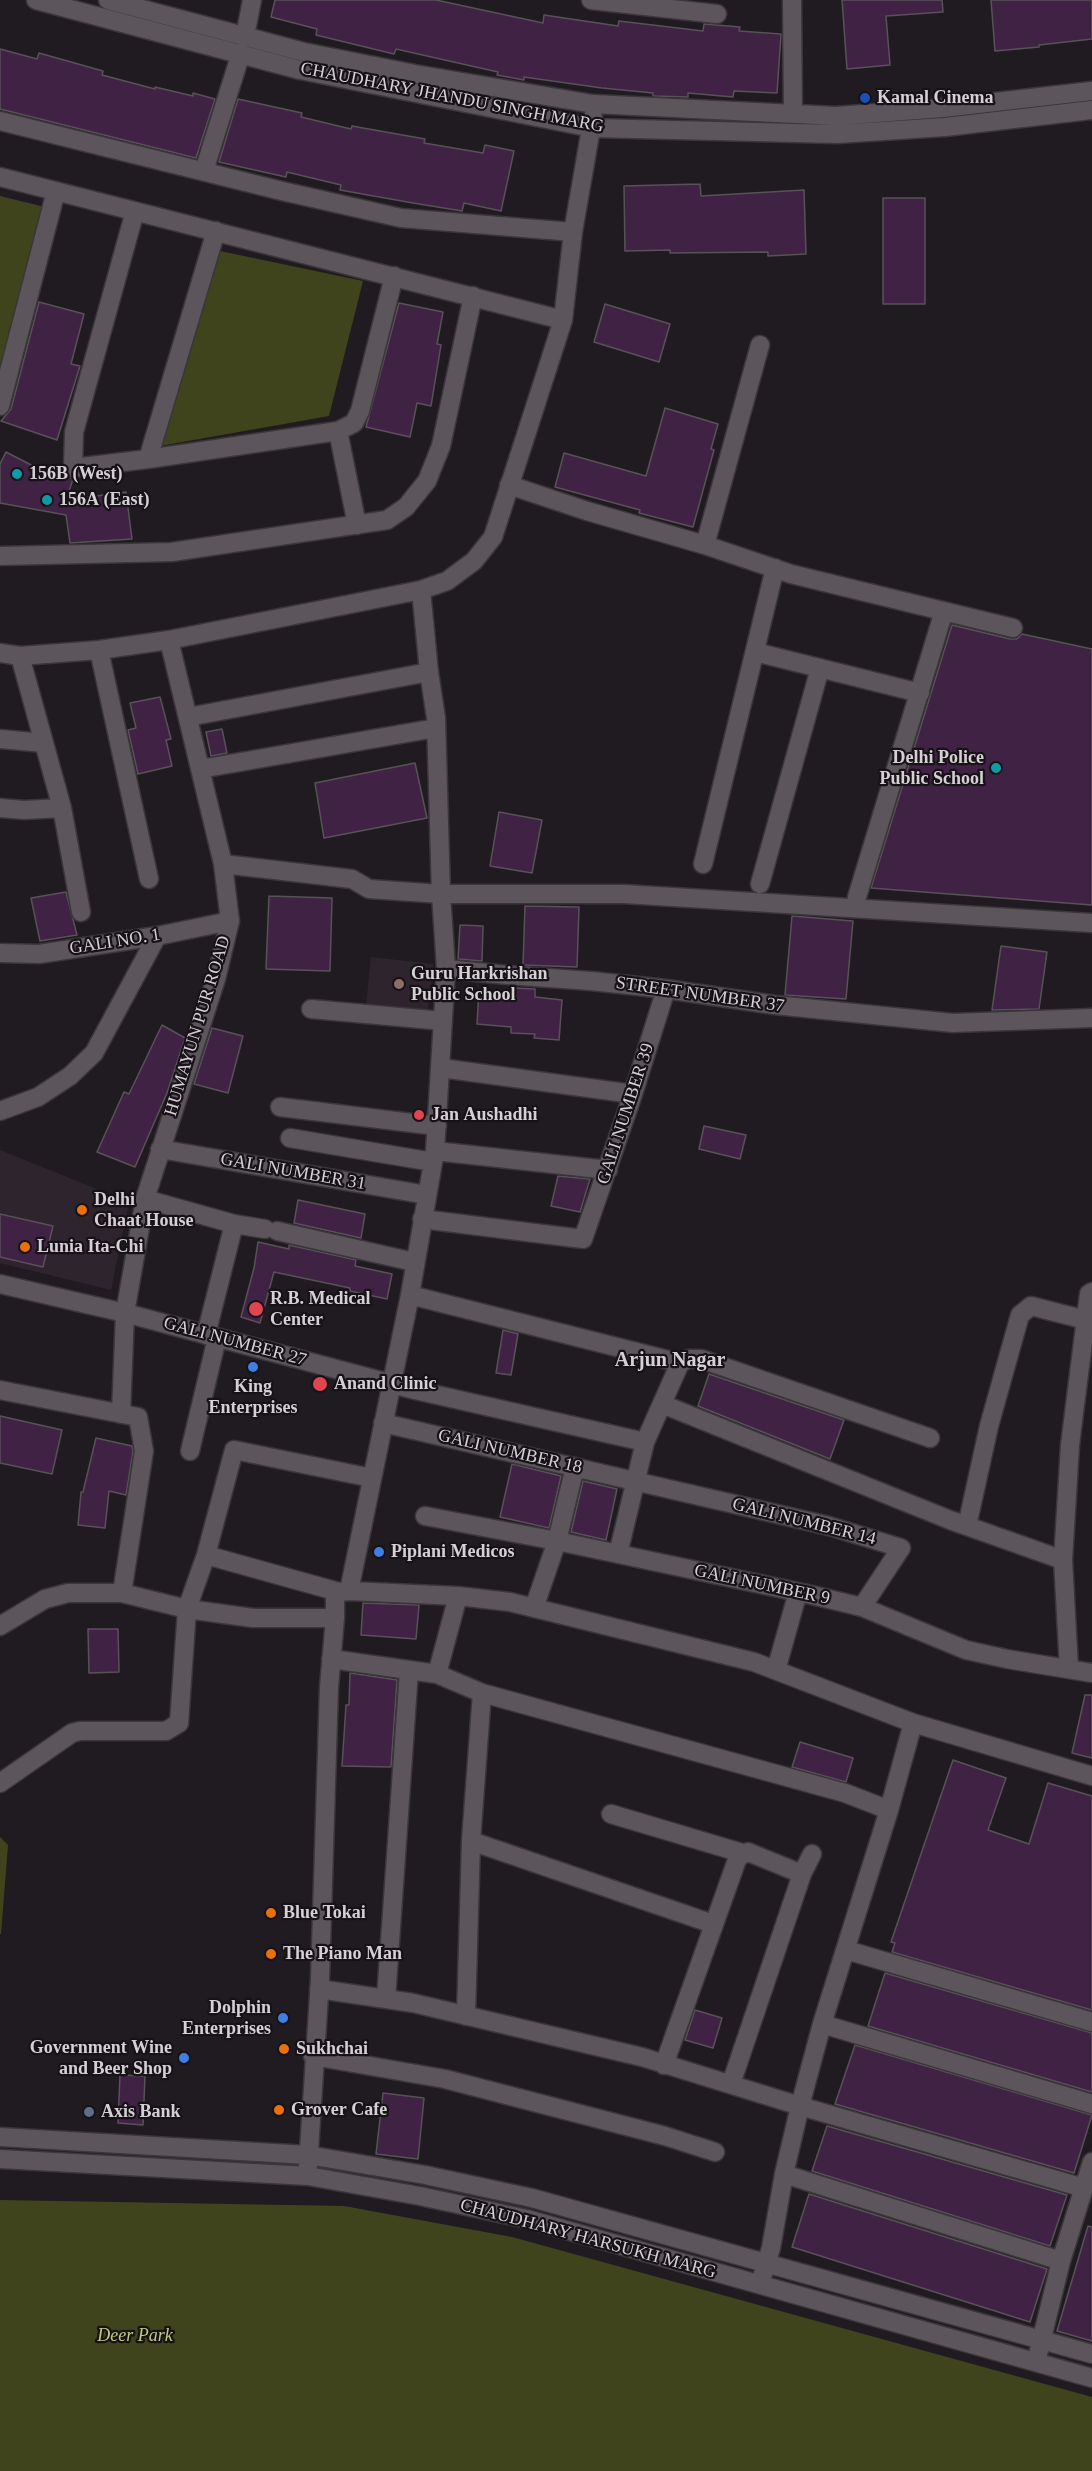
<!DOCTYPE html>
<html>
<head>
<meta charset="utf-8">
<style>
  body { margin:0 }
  canvas { display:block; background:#201b20 }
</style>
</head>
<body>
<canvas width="1092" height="2471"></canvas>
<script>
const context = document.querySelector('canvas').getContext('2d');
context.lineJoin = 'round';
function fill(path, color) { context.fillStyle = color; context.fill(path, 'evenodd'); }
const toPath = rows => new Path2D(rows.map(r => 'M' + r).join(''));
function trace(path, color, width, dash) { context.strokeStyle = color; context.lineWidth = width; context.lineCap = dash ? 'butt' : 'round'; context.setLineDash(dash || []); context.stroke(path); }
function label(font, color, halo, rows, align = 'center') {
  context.font = font + ' Georgia,serif'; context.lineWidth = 4.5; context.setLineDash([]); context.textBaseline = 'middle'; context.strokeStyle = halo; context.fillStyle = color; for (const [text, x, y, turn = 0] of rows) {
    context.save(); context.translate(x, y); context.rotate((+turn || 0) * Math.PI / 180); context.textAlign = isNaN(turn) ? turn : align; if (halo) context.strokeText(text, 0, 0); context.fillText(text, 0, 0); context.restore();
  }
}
const built = toPath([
  [371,957,433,964,428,1011,366,1005],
  [0,1150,129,1202,111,1290,0,1263]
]);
const green = toPath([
  [0,196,45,207,0,384],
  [220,251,363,281,329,416,154,447],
  [0,1837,8,1845,1,1934,0,1934],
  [0,2200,344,2206,512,2237,1092,2397,1092,2471,0,2471]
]);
const building = toPath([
  [275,0,436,0,543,23,544,15,618,26,619,21,703,31,704,24,740,27,739,31,781,34,777,93,734,91,733,97,688,93,688,97,653,96,653,93,602,88,524,77,524,80,497,75,498,72,396,49,394,54,316,35,317,29,271,17,275,0],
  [842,0,942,0,943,12,886,16,890,65,847,69,842,0],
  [991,0,1092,0,1092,39,1039,45,1039,47,995,51,991,0],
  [0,49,37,59,39,53,103,71,102,75,155,89,155,87,193,96,193,93,215,99,196,158,0,109,0,49],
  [238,99,302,113,301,117,351,129,352,126,425,139,424,143,483,153,485,145,514,151,501,211,464,203,462,211,413,203,340,190,341,185,287,172,286,177,219,162,238,99],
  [700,184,701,196,804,190,806,254,768,256,768,252,670,253,670,250,625,251,624,186,700,184],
  [883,198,925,198,925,304,883,304,883,198],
  [39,302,84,314,71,364,80,366,57,440,1,421,11,409,39,302],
  [399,303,443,312,437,344,441,345,431,406,417,403,410,437,366,427,399,303],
  [605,304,670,324,659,362,594,342,605,304],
  [665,408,718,424,711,449,714,450,693,527,639,513,640,510,555,487,564,453,646,476,665,408],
  [6,452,35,467,63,473,73,479,66,500,126,492,132,539,70,543,66,515,0,503,0,464,6,452],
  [952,625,1010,639,1017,639,1022,634,1092,649,1092,905,871,888,952,625],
  [160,697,171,739,166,740,172,766,138,774,128,730,136,728,130,703,160,697],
  [222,729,227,753,211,756,206,732,222,729],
  [415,763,427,818,324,838,315,783,415,763],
  [499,812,542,820,532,873,490,866,499,812],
  [66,892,77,935,40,941,31,898,66,892],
  [269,896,332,898,330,971,266,969,269,896],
  [525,906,579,907,577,967,523,965,525,906],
  [792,916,853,921,846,999,785,995,792,916],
  [460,925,483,926,482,961,458,959,460,925],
  [1001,946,1047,952,1039,1009,992,1010,1001,946],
  [514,988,535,989,535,997,562,1000,559,1040,534,1038,535,1034,511,1033,511,1027,477,1024,479,991,513,994,514,988],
  [162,1025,185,1038,167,1093,135,1167,97,1152,124,1092,129,1094,162,1025],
  [212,1028,243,1036,228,1093,194,1084,212,1028],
  [704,1126,746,1135,740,1159,699,1149,704,1126],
  [558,1176,590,1179,580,1212,551,1206,558,1176],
  [298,1200,365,1214,361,1238,294,1223,298,1200],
  [0,1214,53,1226,43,1267,0,1257,0,1214],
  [258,1242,289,1249,289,1245,356,1260,355,1266,392,1274,387,1299,350,1291,350,1288,274,1272,260,1323,241,1317,254,1268,258,1242],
  [503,1330,518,1334,511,1375,496,1373,503,1330],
  [709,1374,844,1420,830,1459,698,1406,709,1374],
  [0,1416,62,1430,52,1474,0,1463,0,1416],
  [96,1438,132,1446,133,1451,126,1495,109,1491,105,1528,78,1525,81,1492,83,1492,96,1438],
  [512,1464,561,1476,549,1528,500,1517,512,1464],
  [583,1481,617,1489,606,1540,571,1532,583,1481],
  [363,1603,419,1605,416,1639,361,1635,363,1603],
  [88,1629,118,1629,119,1672,89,1673,88,1629],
  [350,1673,397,1680,391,1767,342,1766,346,1705,349,1705,350,1673],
  [1085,1695,1092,1695,1092,1758,1072,1753,1085,1695],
  [800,1742,853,1758,846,1782,792,1767,800,1742],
  [953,1760,1006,1778,988,1830,1029,1844,1048,1783,1092,1796,1092,2010,892,1952,895,1943,891,1942,953,1760],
  [885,1973,1092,2033,1092,2092,868,2026,885,1973],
  [695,2010,722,2018,713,2048,685,2040,695,2010],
  [855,2045,1092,2115,1074,2173,835,2104,855,2045],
  [120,2075,145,2076,143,2125,118,2123,120,2075],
  [383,2093,424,2098,418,2159,376,2154,383,2093],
  [827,2126,1067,2195,1050,2246,812,2171,827,2126],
  [809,2194,1047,2269,1030,2322,792,2247,809,2194],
  [1088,2226,1092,2227,1092,2341,1057,2331,1088,2226]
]);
const minor = toPath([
  [36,0,300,70,592,128,837,134,945,127,1092,110],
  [108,0,304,52,415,74,593,104,836,116,943,108,1092,91],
  [591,0,717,14],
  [792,0,793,114],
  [245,36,252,0],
  [0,121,282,191,401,218,573,232],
  [204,171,241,53],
  [0,177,563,320],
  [135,211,74,432,73,468,148,459],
  [216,231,148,459,338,431,354,423,360,411,394,276],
  [0,406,56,191],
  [338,431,357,525],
  [509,485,587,511,705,545,791,574,1013,628],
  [705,545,760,345],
  [0,556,172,552,387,520,406,507,427,481,441,446,473,296],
  [421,590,429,672],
  [99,650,149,879],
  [755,652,920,693],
  [0,653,20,656,99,650,169,640,421,590,447,581,474,561,493,537,563,320,573,232,593,117],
  [20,656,62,808,81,912],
  [188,717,429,672,436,718,441,894,446,969,435,1151,410,1295],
  [0,739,44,743],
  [200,769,436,728],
  [0,808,24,810,62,808],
  [223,864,352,879,369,889,441,894,624,894,1092,923],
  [703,864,775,568],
  [760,884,820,668],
  [857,897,944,611],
  [0,953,39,954,157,936,230,921],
  [446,969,507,975,591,981,666,989,775,1005,953,1023,1092,1018],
  [311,1009,443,1021],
  [441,1068,633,1094],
  [280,1107,437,1126],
  [0,1111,38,1097,70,1076,94,1053,157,936],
  [290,1138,433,1162],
  [160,1149,427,1195],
  [435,1151,608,1170],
  [145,1199,234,1224,265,1229],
  [422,1219,583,1239,633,1094,666,989],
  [277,1231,414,1262],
  [0,1284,125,1313,415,1390,645,1442],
  [206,1335,234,1224],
  [0,1390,138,1417,144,1451,122,1593],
  [662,1404,950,1520,1063,1560],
  [121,1414,125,1313,145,1199,216,979,230,921,223,864,169,640],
  [383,1423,829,1526,901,1548,862,1607],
  [190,1451,217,1338],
  [425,1516,557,1541,812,1595,862,1607,966,1650,1007,1659,1092,1673],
  [967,1526,989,1426,1020,1315,1031,1306,1086,1320],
  [618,1554,645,1442,680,1363,688,1359,701,1359,930,1438],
  [206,1555,339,1592],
  [349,1591,410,1295,680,1363],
  [534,1608,557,1541,575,1467],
  [335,1618,335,1597,339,1592,349,1591,458,1596,510,1602,754,1662,913,1723,1092,1776],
  [0,1626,45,1599,68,1593,122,1593,187,1609,253,1618,335,1618,329,1687,320,1979,308,2166],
  [331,1659,437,1674,482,1693,845,1793,889,1810],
  [1069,1669,1063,1560,1070,1445,1089,1294,1092,1292],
  [776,1670,798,1592],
  [437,1674,458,1596],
  [0,1783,72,1733,80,1731,166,1731,179,1723,187,1609,206,1555,234,1450,372,1478],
  [611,1814,742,1853],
  [471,1841,713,1924],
  [846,1950,1092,2022],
  [319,1989,413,2003,642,2057,800,2106,1084,2188],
  [386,1999,409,1670],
  [466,2016,471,1841,482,1693],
  [822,2024,1092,2104],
  [313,2056,445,2079,665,2136,715,2152],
  [664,2065,738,1857,748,1852,802,1874],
  [731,2084,802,1874,812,1854],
  [0,2137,308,2155,425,2175,532,2198,1092,2354],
  [0,2159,308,2176,420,2196,527,2219,1092,2378],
  [784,2174,1061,2261],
  [763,2274,771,2248,784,2174,800,2106,822,2024,889,1810,913,1723],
  [1038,2354,1061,2261,1092,2162]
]);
const markers = [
  [865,98,6,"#1a4fb4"],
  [17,474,6,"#0f9aa8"],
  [47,500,6,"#0f9aa8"],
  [996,768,6,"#0f9aa8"],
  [399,984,6,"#8d6e63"],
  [419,1115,6,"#e0444e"],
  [82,1210,6,"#e8710a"],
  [25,1247,6,"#e8710a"],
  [256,1309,8,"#e0444e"],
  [253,1367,6,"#3f7fe0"],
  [320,1384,8,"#e0444e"],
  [379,1552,6,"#3f7fe0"],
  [271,1913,6,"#e8710a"],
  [271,1954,6,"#e8710a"],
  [283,2018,6,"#3f7fe0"],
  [284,2049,6,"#e8710a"],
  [184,2058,6,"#3f7fe0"],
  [279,2110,6,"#e8710a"],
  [89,2112,6,"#5c6f8a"]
];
const streetNames = [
  ["CHAUDHARY JHANDU SINGH MARG",452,98,11],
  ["GALI NO. 1",115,942,-9],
  ["STREET NUMBER 37",700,995,8],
  ["HUMAYUN PUR ROAD",198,1026,-73],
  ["GALI NUMBER 39",626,1114,-72],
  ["GALI NUMBER 31",293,1172,10],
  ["GALI NUMBER 27",235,1342,15],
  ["GALI NUMBER 18",510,1452,13],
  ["GALI NUMBER 14",804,1522,14],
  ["GALI NUMBER 9",762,1585,12],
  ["CHAUDHARY HARSUKH MARG",588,2239,15]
];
const poiNames = [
  ["Kamal Cinema",877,98],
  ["156B (West)",29,474],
  ["156A (East)",59,500],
  ["Delhi Police",984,758,"right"],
  ["Public School",984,779,"right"],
  ["Guru Harkrishan",411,974],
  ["Public School",411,995],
  ["Jan Aushadhi",431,1115],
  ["Delhi",94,1200],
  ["Chaat House",94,1221],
  ["Lunia Ita-Chi",37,1247],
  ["R.B. Medical",270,1299],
  ["Center",270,1320],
  ["Anand Clinic",334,1384],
  ["King",253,1387,"center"],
  ["Enterprises",253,1408,"center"],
  ["Piplani Medicos",391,1552],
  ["Blue Tokai",283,1913],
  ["The Piano Man",283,1954],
  ["Dolphin",271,2008,"right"],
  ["Enterprises",271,2029,"right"],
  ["Government Wine",172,2048,"right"],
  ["and Beer Shop",172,2069,"right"],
  ["Sukhchai",296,2049],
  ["Grover Cafe",291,2110],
  ["Axis Bank",101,2112]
];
const parkNames = [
  ["Deer Park",135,2336]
];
const neighbourhoodNames = [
  ["Arjun Nagar",670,1361]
];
fill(built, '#2d242d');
fill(green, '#3f441d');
fill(building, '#402245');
trace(building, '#585258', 1.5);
trace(minor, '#3a363a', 21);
trace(minor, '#5c565c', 18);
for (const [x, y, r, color] of markers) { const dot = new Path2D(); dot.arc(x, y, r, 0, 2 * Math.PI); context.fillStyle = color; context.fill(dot); trace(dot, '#171217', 2); }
label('18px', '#d4d0d4', '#171217', streetNames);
label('bold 18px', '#d4d0d4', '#171217', poiNames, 'left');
label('italic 18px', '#c0cb7d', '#171217', parkNames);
label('bold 20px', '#d4d0d4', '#171217', neighbourhoodNames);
</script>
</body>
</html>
